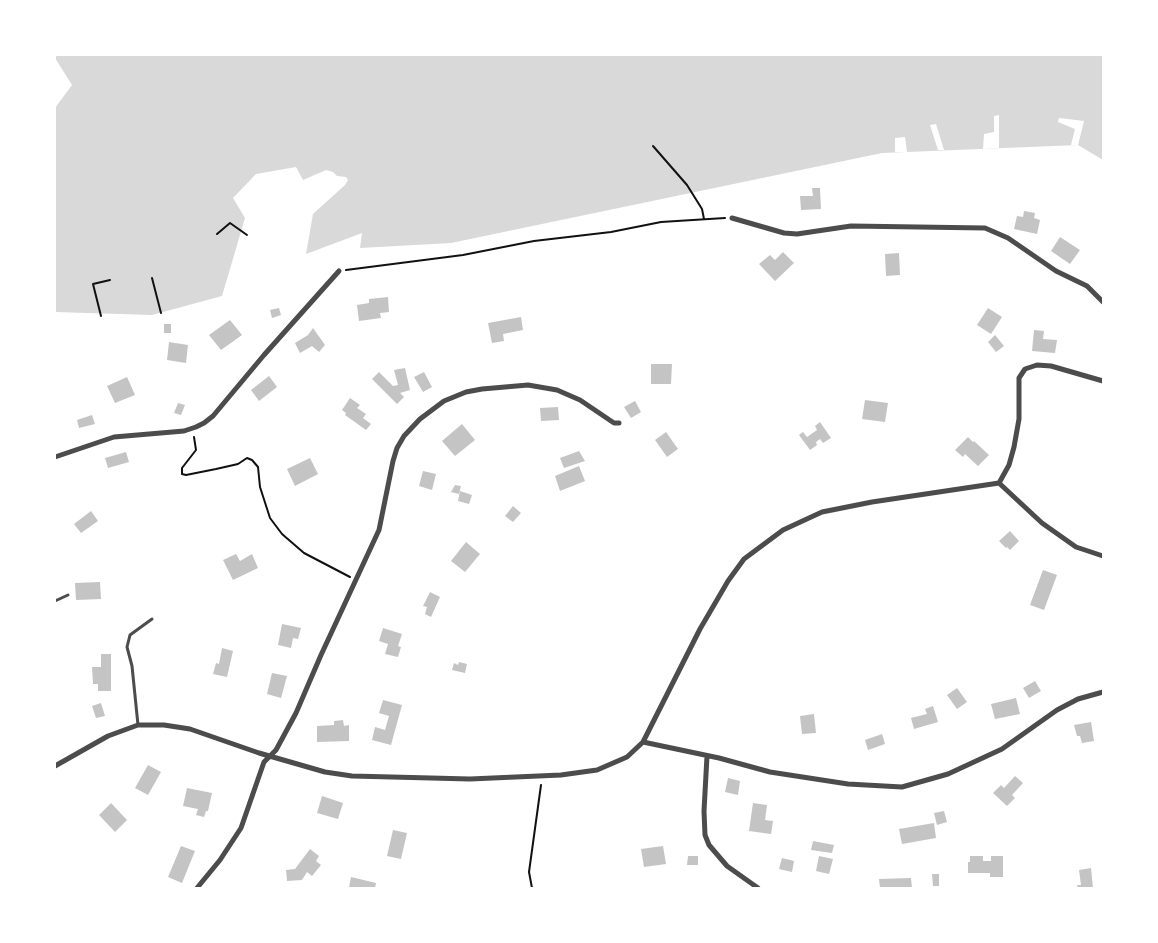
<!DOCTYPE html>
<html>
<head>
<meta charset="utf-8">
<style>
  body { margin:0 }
  #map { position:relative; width:1158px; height:943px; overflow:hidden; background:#fff; font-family:"Libre Baskerville",serif }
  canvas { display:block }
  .frame { position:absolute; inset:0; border:56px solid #fff; pointer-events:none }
</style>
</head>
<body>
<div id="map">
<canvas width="1158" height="943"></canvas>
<div class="frame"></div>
</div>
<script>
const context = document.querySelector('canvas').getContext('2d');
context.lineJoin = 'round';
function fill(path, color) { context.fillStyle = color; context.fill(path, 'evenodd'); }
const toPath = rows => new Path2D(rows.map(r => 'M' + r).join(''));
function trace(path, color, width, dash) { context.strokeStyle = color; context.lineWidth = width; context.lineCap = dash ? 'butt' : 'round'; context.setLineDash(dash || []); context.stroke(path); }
const water = toPath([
  [55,55,1103,55,1103,160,1078,145,882,153,451,243,360,248,362,233,306,254,313,214,345,185,348,180,346,177,337,176,333,172,326,170,303,180,296,167,256,174,233,198,245,218,222,296,152,315,55,312,55,108,72,85,55,58]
]);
const pier = toPath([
  [999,115,999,148,983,149,984,134,994,132,994,116],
  [1059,118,1084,121,1078,145,1071,145,1075,129,1058,122],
  [936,124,944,150,938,150,930,125],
  [905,137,907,152,895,152,895,138]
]);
const building = toPath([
  [812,188,820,188,821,209,801,210,800,196,813,196],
  [1024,211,1035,213,1034,218,1040,220,1037,234,1014,229,1017,216,1023,217],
  [1060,237,1080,250,1070,264,1051,251],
  [783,252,794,263,775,281,759,264,770,255,775,260],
  [899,253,900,275,886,276,885,254],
  [388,297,389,312,380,313,381,318,359,321,357,305,369,303,369,299],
  [279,308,281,315,272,318,270,310],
  [988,308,1002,317,991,334,977,325],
  [521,317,523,330,503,334,504,341,492,343,488,323],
  [230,320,242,335,221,350,209,335],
  [164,324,171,324,171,333,164,333],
  [313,328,325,345,319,352,312,346,300,353,295,343,308,335],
  [1034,330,1044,331,1043,339,1057,340,1055,353,1032,351],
  [995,335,1004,346,996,352,988,342],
  [169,342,188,345,186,363,167,360],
  [651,364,672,364,671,384,651,384],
  [405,368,410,390,400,393,404,397,397,404,372,379,379,372,393,386,398,385,394,370],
  [424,372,432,387,423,392,414,377],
  [269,376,277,387,259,401,251,390],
  [127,377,135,395,115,403,107,386],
  [350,398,360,405,357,408,366,414,363,418,371,424,366,430,345,415,346,413,342,410],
  [865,400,888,403,885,422,862,419],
  [635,401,641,412,631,418,624,407],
  [178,403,185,405,181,415,174,413],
  [558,407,559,420,541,421,540,408],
  [92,415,95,424,79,428,77,420],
  [820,422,831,438,823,443,820,439,816,442,817,445,810,450,799,435,803,432,807,437,817,430,815,426],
  [462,424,475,440,455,456,442,441],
  [666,432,678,449,667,457,655,440],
  [968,437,973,442,974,441,989,455,978,466,965,454,963,457,955,450],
  [579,451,585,461,564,468,560,458],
  [126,452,129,462,108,468,105,458],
  [310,458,318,474,295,486,287,469],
  [579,466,585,481,560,491,555,476],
  [423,471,436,474,432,490,419,486],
  [455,485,461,486,459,494,451,492],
  [460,491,472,495,469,504,458,501],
  [513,506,521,513,513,522,505,516],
  [91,511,98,521,81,533,74,524],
  [1010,531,1019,541,1010,550,1007,547,1006,548,999,541],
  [466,542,480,554,465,572,451,561],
  [236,554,240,561,252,554,258,568,233,580,223,560],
  [1043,570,1057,575,1044,610,1030,605],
  [100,582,101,599,76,600,75,583],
  [430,592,440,597,431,617,425,614,427,607,423,606],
  [282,624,301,628,298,639,293,638,291,648,278,645],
  [383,628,402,634,398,646,401,647,398,657,385,654,388,644,379,641],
  [222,648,233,651,227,677,213,674,216,663,219,664],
  [101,654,111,654,111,691,98,691,98,684,93,684,92,667,101,667],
  [459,662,467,664,465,673,452,670,454,663,458,665],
  [272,673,287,676,281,698,267,694],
  [1035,681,1041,691,1029,698,1023,688],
  [957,688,967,702,957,709,947,695],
  [1016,698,1020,714,995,719,991,704],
  [383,700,402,705,391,745,372,740,375,727,385,730,389,716,379,713],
  [101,703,105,716,96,718,92,706],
  [933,706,938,722,914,729,911,718,927,714,925,709],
  [814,714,816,733,802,734,800,716],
  [343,720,344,726,349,725,349,741,317,742,317,726,334,725,334,721],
  [1091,722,1094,741,1082,743,1080,736,1077,736,1074,725],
  [882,734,885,744,868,750,865,740],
  [148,765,161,772,148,795,135,788],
  [1015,776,1023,783,1012,795,1015,798,1007,806,993,793,1001,785,1004,788],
  [728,778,740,781,738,795,725,792],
  [187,788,212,793,208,811,206,811,204,817,196,815,198,809,183,806],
  [322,796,343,803,338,819,317,813],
  [111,803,127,820,115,832,99,815],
  [753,803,767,805,765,820,773,821,771,834,749,831],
  [944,811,947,822,937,825,934,813],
  [934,823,936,838,902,844,899,829],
  [393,830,407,833,401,859,387,856],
  [813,841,834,845,832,853,811,850],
  [181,846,195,851,182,883,168,877],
  [663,846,666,864,644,867,641,849],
  [310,849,319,856,316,861,321,865,312,876,307,872,302,880,287,881,286,870,295,869],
  [688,856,698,856,698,865,687,865],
  [819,856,833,859,829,874,816,871],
  [970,856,983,856,983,861,991,861,991,856,1003,856,1003,877,990,877,990,873,968,873,968,862,970,862],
  [782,858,794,861,792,872,779,869],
  [1091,868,1093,888,1078,888,1077,885,1081,885,1079,870],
  [932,874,939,874,939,886,933,886],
  [351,877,376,883,375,888,349,888],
  [911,878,912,888,880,888,879,879]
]);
const path = toPath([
  [653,146,687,185,702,209,704,219],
  [217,234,230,223,247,235],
  [346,270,463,255,534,241,611,232,661,222,725,218],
  [152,278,161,313],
  [101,316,93,284,110,280],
  [194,437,196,450,182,468,182,474,186,475,216,469,238,464,247,458,252,460,258,467,260,487,270,518,282,534,304,553,350,577],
  [532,888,529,872,541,785]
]);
const service = toPath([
  [55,601,68,595],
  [138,725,132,666,127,647,130,635,152,619]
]);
const minor = toPath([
  [732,218,784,233,797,234,851,226,985,228,1008,238,1056,271,1087,286,1103,302],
  [55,457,114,437,184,431,196,427,204,423,213,416,264,355,339,271],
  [999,483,1042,523,1076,547,1103,556],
  [643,742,719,758,770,772,848,784,902,787,948,774,1002,749,1057,710,1078,699,1103,692],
  [707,756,704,811,705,835,709,845,727,866,758,888],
  [55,766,108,736,138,725,164,725,190,729,259,753,325,772,352,776,470,779,561,775,597,770,627,757,643,742,700,629,728,581,744,559,783,530,822,512,872,502,999,483,1009,465,1014,447,1019,419,1019,378,1025,369,1037,365,1051,366,1103,381],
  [197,888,220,860,241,828,264,762,276,750,296,713,321,655,379,530,393,461,397,448,404,436,420,419,444,401,466,392,482,389,528,385,557,390,580,400,614,423,619,423]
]);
fill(water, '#d9d9d9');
fill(pier, '#fff');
fill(building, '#c4c4c4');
trace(path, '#111', 2);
trace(service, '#4c4c4c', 3);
trace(minor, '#4c4c4c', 5);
</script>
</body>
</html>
